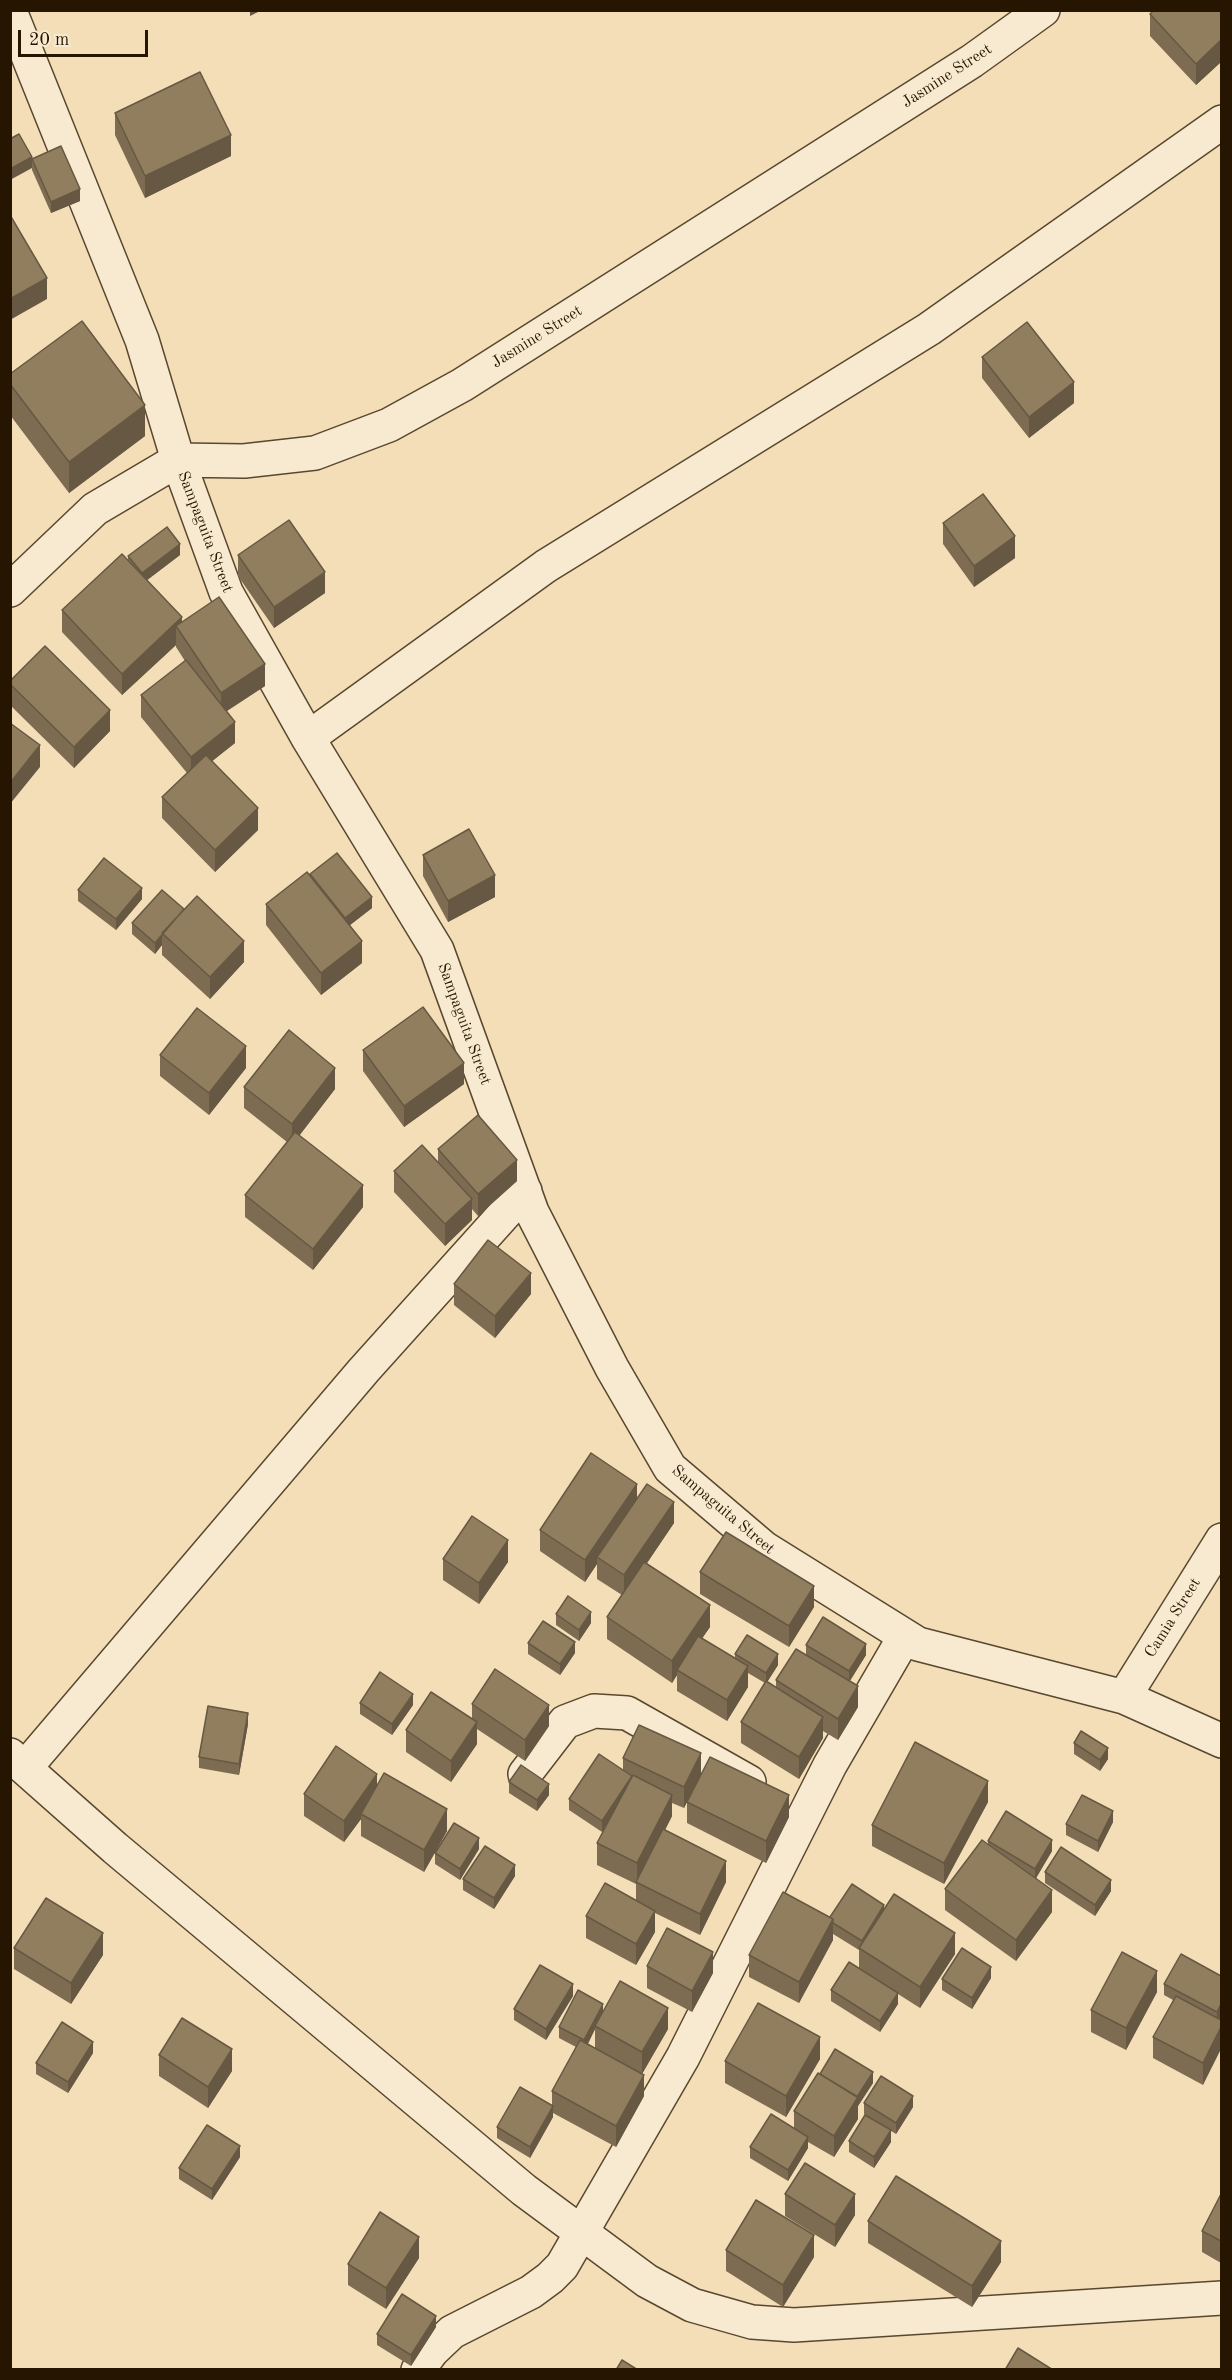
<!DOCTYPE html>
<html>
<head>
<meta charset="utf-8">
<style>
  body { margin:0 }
  #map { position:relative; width:1232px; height:2380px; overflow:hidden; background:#f3deb7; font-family:"Old Standard TT",serif }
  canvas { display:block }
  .frame { position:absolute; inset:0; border:12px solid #261500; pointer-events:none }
  .scale { position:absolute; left:18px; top:30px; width:130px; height:27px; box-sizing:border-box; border:3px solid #261500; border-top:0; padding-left:8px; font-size:18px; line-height:21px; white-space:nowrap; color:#261500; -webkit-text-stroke:4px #f7ead0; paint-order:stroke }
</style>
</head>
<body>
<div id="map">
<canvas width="1232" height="2380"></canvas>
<div class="frame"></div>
<div class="scale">20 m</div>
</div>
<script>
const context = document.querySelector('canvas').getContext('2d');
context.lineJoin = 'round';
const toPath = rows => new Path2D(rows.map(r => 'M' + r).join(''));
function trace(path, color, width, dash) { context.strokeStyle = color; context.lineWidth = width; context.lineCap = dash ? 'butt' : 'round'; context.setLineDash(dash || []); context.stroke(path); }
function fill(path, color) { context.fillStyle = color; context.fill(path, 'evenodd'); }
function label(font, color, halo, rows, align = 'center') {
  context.font = font + ' "Old Standard TT",serif'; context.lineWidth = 4.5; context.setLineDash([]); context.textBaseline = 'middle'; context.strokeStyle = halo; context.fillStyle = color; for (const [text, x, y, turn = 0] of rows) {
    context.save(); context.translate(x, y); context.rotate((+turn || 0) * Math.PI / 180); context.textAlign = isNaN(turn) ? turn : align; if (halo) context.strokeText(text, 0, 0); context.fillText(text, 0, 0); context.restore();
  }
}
const street = toPath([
  [10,11,142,340,178,460,226,592,308,738,437,950,532,1212,612,1368,670,1468,764,1548,918,1644,1124,1697,1222,1741],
  [10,590,95,509,178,460,244,461,315,453,389,425,462,385,972,61,1043,10],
  [308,738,546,566,929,329,1222,122],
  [1124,1697,1222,1540],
  [10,1755,115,1848,524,2190,647,2281,692,2305,752,2322,794,2325,1222,2298],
  [25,1768,364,1370,525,1191],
  [525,1774,565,1722,594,1711,627,1713,749,1782],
  [418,2370,432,2351,452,2332,531,2292,550,2278,562,2266,683,2057,830,1765,905,1636]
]);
const wall = toPath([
  [1221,10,1221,62,1196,85,1150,36,1150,14],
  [115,113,231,156,145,198,115,135],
  [11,138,32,159,80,201,51,213,32,170,32,168],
  [982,357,1074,403,1029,438,982,378],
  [10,374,145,436,69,493,10,415],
  [943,523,1015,558,974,587,943,544],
  [180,555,147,580,182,622,265,686,226,711,235,743,212,761,258,830,215,872,162,818,162,797,187,773,141,717,141,695,185,661,176,647,176,645,122,695,62,632,62,610,128,560,128,556],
  [238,555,325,593,274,628,238,576],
  [10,681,110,731,74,768,10,705],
  [423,855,495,897,448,922,423,876],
  [310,875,372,908,350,925,362,963,321,995,266,925,266,904],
  [78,890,142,899,116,930,78,901],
  [132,923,244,962,210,999,162,955,162,945,155,954,132,934],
  [363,1050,464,1084,404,1127,363,1071],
  [160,1055,246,1068,209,1115,160,1076],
  [244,1087,335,1089,299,1136,363,1207,313,1270,245,1217,245,1195,287,1142,244,1108],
  [438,1149,517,1181,478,1216,472,1209,472,1220,445,1246,394,1192,394,1171,438,1162],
  [454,1284,531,1294,495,1338,454,1305],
  [637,1498,674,1523,647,1563,710,1627,702,1638,735,1658,735,1654,778,1665,767,1682,776,1688,776,1680,806,1655,806,1645,866,1655,850,1681,858,1707,838,1740,823,1731,823,1738,799,1779,741,1743,741,1722,765,1683,748,1673,748,1687,727,1721,677,1691,677,1675,672,1683,607,1639,607,1617,622,1595,597,1579,597,1564,585,1582,540,1551,540,1530],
  [443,1559,508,1562,479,1604,443,1580],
  [700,1572,814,1607,789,1647,700,1594],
  [556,1614,591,1623,579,1641,556,1625],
  [528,1643,575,1653,560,1675,528,1654],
  [360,1703,413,1705,392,1735,360,1714],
  [472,1704,549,1726,525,1761,477,1729,477,1744,451,1782,406,1752,406,1730,472,1719],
  [248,1724,239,1775,199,1768,199,1757],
  [1074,1743,1108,1759,1100,1771,1074,1754],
  [623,1758,701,1775,789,1817,766,1863,687,1823,687,1802,684,1808,672,1803,672,1816,665,1830,726,1882,700,1935,655,1913,655,1932,636,1965,586,1938,586,1916,636,1900,636,1884,597,1865,597,1843,607,1824,602,1832,569,1810,569,1799,623,1771],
  [509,1782,549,1795,537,1811,509,1793],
  [377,1787,447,1831,424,1872,361,1836,361,1819,344,1842,304,1816,304,1794],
  [988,1802,944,1884,872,1846,872,1825],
  [1113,1822,1098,1852,1066,1835,1066,1824],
  [988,1841,1052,1851,1036,1878,1052,1912,1016,1961,945,1910,945,1889,988,1844],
  [479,1849,460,1880,435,1864,435,1853],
  [1045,1872,1111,1891,1095,1916,1045,1883],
  [515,1876,494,1909,463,1890,463,1879],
  [884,1909,955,1954,920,2008,898,1994,898,2004,880,2032,831,2001,831,1990,859,1969,859,1950,833,1934,833,1940,799,2003,749,1977,749,1955,830,1917],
  [14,1948,103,1955,71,2004,14,1969],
  [647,1966,713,1973,692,2012,647,1988],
  [1221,1976,1220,2019,1203,2085,1153,2058,1153,2037,1173,2000,1164,1995,1164,1984],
  [991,1978,972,2009,942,1990,942,1979],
  [1157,1992,1126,2050,1091,2032,1091,2010],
  [573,1996,546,2040,514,2020,514,2009],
  [603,2013,668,2029,642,2074,644,2096,616,2147,553,2113,553,2117,530,2158,497,2138,497,2127,552,2105,552,2091,576,2047,559,2038,559,2027],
  [595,2029,595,2048,588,2044],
  [93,2053,68,2093,36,2074,36,2063],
  [159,2055,232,2071,208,2108,159,2076],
  [820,2059,786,2117,725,2083,725,2061],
  [820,2074,873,2083,858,2106,858,2119,834,2157,808,2142,808,2148,788,2181,750,2158,750,2147,794,2128,794,2111],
  [864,2103,913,2107,896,2134,891,2131,891,2142,874,2168,849,2152,849,2141,865,2115,864,2114],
  [240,2157,212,2200,179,2179,179,2168],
  [785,2194,855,2215,835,2247,785,2216],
  [1221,2194,1221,2263,1202,2252,1202,2231],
  [868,2221,1001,2262,972,2307,868,2243],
  [726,2250,814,2257,783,2307,726,2271],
  [419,2258,386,2309,348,2285,348,2264],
  [436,2327,411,2366,377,2345,377,2334]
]);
const shadedWall = toPath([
  [250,10,262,10,250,16],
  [1221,40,1221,62,1196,85,1196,64],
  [231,135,231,156,145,198,145,176],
  [32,157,32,168,10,180,10,169],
  [80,189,80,201,51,213,51,202],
  [47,278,47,299,10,320,10,299],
  [1074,382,1074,403,1029,438,1029,417],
  [145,405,145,436,69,493,69,462],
  [1015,536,1015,558,974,587,974,566],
  [180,544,180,555,142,584,142,573],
  [325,572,325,593,274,628,274,607],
  [182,617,182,636,176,626,176,645,122,695,122,674],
  [265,664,265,686,221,715,221,693],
  [110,710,110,731,74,768,74,747],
  [235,722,235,743,191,778,191,757],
  [40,745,40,767,10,804,10,783],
  [258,808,258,830,215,872,215,850],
  [495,875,495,897,448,922,448,901],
  [142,888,142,899,116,930,116,919],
  [372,897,372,908,345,929,345,918],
  [162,934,162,945,155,954,155,943],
  [244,941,244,962,210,999,210,977],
  [362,941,362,963,321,995,321,973],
  [246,1046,246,1068,209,1115,209,1093],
  [464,1063,464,1084,404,1127,404,1106],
  [335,1068,335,1089,292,1145,292,1124],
  [517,1160,517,1181,478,1216,478,1194],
  [363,1185,363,1207,313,1270,313,1249],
  [472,1199,472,1220,445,1246,445,1224],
  [531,1273,531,1294,495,1338,495,1316],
  [637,1484,637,1505,597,1557,597,1564,585,1582,585,1560],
  [674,1502,674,1523,624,1597,624,1575],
  [508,1540,508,1562,479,1604,479,1583],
  [814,1586,814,1607,789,1647,789,1626],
  [710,1605,710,1627,680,1671,677,1670,677,1675,672,1683,672,1661],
  [591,1612,591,1623,579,1641,579,1630],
  [575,1642,575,1653,560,1675,560,1664],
  [866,1644,866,1655,849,1682,849,1671],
  [778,1654,778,1665,766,1684,766,1673],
  [748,1666,748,1687,727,1721,727,1700],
  [858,1686,858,1707,838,1740,838,1719],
  [413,1694,413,1705,392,1735,392,1724],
  [549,1705,549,1726,525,1761,525,1740],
  [248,1713,248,1724,239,1775,239,1764],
  [823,1717,823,1738,799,1779,799,1757],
  [477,1722,477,1744,451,1782,451,1761],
  [1108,1748,1108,1759,1100,1771,1100,1760],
  [701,1753,701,1775,684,1808,684,1787],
  [377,1774,377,1795,361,1814,361,1819,344,1842,344,1821],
  [632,1776,632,1787,602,1832,602,1821],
  [988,1781,988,1802,944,1884,944,1863],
  [549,1784,549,1795,537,1811,537,1800],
  [672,1795,672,1816,638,1883,637,1883,637,1863],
  [789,1795,789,1817,766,1863,766,1841],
  [447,1809,447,1831,424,1872,424,1850],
  [1113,1811,1113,1822,1098,1852,1098,1841],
  [479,1838,479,1849,460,1880,460,1869],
  [1052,1840,1052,1851,1035,1880,1035,1869],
  [726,1861,726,1882,700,1935,700,1914],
  [515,1865,515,1876,494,1909,494,1898],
  [1111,1880,1111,1891,1095,1916,1095,1905],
  [1052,1890,1052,1912,1016,1961,1016,1940],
  [884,1905,884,1916,862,1950,862,1941],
  [655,1911,655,1932,636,1965,636,1944],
  [833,1919,833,1940,799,2003,799,1982],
  [103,1933,103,1955,71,2004,71,1983],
  [955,1933,955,1954,920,2008,920,1987],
  [713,1952,713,1973,692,2012,692,1991],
  [991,1967,991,1978,972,2009,972,1998],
  [1157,1971,1157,1992,1126,2050,1126,2028],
  [573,1984,573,1996,546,2040,546,2029],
  [898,1993,898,2004,880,2032,880,2021],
  [603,2004,603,2015,595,2026,595,2029,584,2051,584,2040],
  [1221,2004,1221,2015,1217,2023,1217,2012],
  [668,2008,668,2029,642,2074,642,2052],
  [1221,2027,1221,2049,1203,2085,1203,2063],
  [820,2037,820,2059,786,2117,786,2096],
  [93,2042,93,2053,68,2093,68,2082],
  [232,2049,232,2071,208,2108,208,2087],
  [873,2072,873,2083,858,2106,858,2119,834,2157,834,2136],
  [644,2075,644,2096,616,2147,616,2126],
  [913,2096,913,2107,896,2134,896,2123],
  [553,2106,553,2117,530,2158,530,2147],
  [891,2130,891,2142,874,2168,874,2157],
  [808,2137,808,2148,788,2181,788,2170],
  [240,2146,240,2157,212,2200,212,2189],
  [855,2194,855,2215,835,2247,835,2225],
  [814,2235,814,2257,783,2307,783,2285],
  [419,2237,419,2258,386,2309,386,2288],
  [1001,2241,1001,2262,972,2307,972,2286],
  [436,2316,436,2327,411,2366,411,2355]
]);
const building = toPath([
  [1154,10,1221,10,1221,40,1196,64,1150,14,1154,10],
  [200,72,231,135,145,176,115,113,200,72],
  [19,134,32,157,10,169,10,139,19,134],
  [61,146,80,189,51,202,32,159,61,146],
  [10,215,47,278,10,299,10,215],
  [82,321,145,405,69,462,10,384,10,374,82,321],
  [1027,322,1074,382,1029,417,982,357,1027,322],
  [983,494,1015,536,974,566,943,523,983,494],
  [289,520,325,572,274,607,238,555,289,520],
  [167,527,180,544,142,573,128,556,167,527],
  [122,554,182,617,122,674,62,610,122,554],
  [219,597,265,664,221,693,176,626,219,597],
  [45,646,110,710,74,747,10,684,10,681,45,646],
  [186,660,235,722,191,757,141,695,186,660],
  [10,723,40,745,10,783,10,723],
  [206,755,258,808,215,850,162,797,206,755],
  [469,829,495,875,448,901,423,855,469,829],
  [337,853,372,897,345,918,310,874,337,853],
  [104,858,142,888,116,919,78,890,104,858],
  [307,872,362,941,321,973,266,904,307,872],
  [162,890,184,909,155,943,132,923,162,890],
  [197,896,244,941,210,977,162,933,197,896],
  [423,1007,464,1063,404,1106,363,1050,423,1007],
  [197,1008,246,1046,209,1093,160,1055,197,1008],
  [289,1030,335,1068,292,1124,244,1087,289,1030],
  [478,1115,517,1160,478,1194,438,1149,478,1115],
  [295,1132,363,1185,313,1249,245,1195,295,1132],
  [422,1145,472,1199,445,1224,394,1171,422,1145],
  [488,1240,531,1273,495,1316,454,1284,488,1240],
  [591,1453,637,1484,585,1560,540,1530,591,1453],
  [647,1484,674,1502,624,1575,597,1557,647,1484],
  [472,1516,508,1540,479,1583,443,1559,472,1516],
  [726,1532,814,1586,789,1626,700,1572,726,1532],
  [644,1562,710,1605,672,1661,607,1617,644,1562],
  [568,1596,591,1612,579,1630,556,1614,568,1596],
  [823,1617,866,1644,849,1671,806,1645,823,1617],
  [543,1621,575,1642,560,1664,528,1643,543,1621],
  [747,1635,778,1654,766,1673,735,1654,747,1635],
  [698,1636,748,1666,727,1700,677,1670,698,1636],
  [796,1649,858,1686,838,1719,776,1680,796,1649],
  [495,1669,549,1705,525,1740,472,1704,495,1669],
  [380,1672,413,1694,392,1724,360,1703,380,1672],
  [766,1681,823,1717,799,1757,741,1722,766,1681],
  [431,1692,477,1722,451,1761,406,1730,431,1692],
  [208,1706,248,1713,239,1764,199,1757,208,1706],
  [639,1725,701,1753,684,1787,623,1758,639,1725],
  [1081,1731,1108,1748,1100,1760,1074,1743,1081,1731],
  [915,1742,988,1781,944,1863,872,1825,915,1742],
  [336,1746,377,1774,344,1821,304,1794,336,1746],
  [599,1754,632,1776,602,1821,569,1799,599,1754],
  [710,1757,789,1795,766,1841,687,1802,710,1757],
  [521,1765,549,1784,537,1800,509,1782,521,1765],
  [384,1773,447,1809,424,1850,361,1814,384,1773],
  [633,1775,672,1795,637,1863,597,1843,633,1775],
  [1082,1795,1113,1811,1098,1841,1066,1824,1082,1795],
  [1006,1811,1052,1840,1035,1869,988,1841,1006,1811],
  [454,1823,479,1838,460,1869,435,1853,454,1823],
  [663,1829,726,1861,700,1914,636,1882,663,1829],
  [982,1840,1052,1890,1016,1940,945,1889,982,1840],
  [485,1846,515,1865,494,1898,463,1879,485,1846],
  [1061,1847,1111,1880,1095,1905,1045,1872,1061,1847],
  [605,1883,655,1911,636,1944,586,1916,605,1883],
  [852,1884,884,1905,862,1941,833,1923,833,1919,830,1917,852,1884],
  [783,1892,833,1919,799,1982,749,1955,783,1892],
  [894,1894,955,1933,920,1987,859,1948,894,1894],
  [46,1898,103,1933,71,1983,14,1948,46,1898],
  [667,1928,713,1952,692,1991,647,1966,667,1928],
  [962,1948,991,1967,972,1998,942,1979,962,1948],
  [1122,1952,1157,1971,1126,2028,1091,2010,1122,1952],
  [1181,1954,1221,1976,1221,2004,1217,2012,1164,1984,1181,1954],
  [849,1962,898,1993,880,2021,831,1990,849,1962],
  [540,1965,573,1984,546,2029,514,2009,540,1965],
  [620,1981,668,2008,642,2052,595,2026,620,1981],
  [578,1990,603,2004,584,2040,559,2027,578,1990],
  [1176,1996,1221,2020,1221,2027,1203,2063,1153,2037,1176,1996],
  [758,2003,820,2037,786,2096,725,2061,758,2003],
  [182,2018,232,2049,208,2087,159,2055,182,2018],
  [62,2022,93,2042,68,2082,36,2063,62,2022],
  [580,2040,644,2075,616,2126,552,2091,580,2040],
  [835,2049,873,2072,857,2097,820,2074,835,2049],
  [818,2073,858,2097,834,2136,794,2111,818,2073],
  [881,2076,913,2096,896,2123,864,2103,881,2076],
  [520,2087,553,2106,530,2147,497,2127,520,2087],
  [771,2114,808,2137,788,2170,750,2147,771,2114],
  [865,2115,891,2130,874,2157,849,2141,865,2115],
  [207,2125,240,2146,212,2189,179,2168,207,2125],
  [805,2163,855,2194,835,2225,785,2194,805,2163],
  [896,2176,1001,2241,972,2286,868,2221,896,2176],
  [1221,2194,1221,2241,1202,2231,1221,2194],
  [756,2200,814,2235,783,2285,726,2250,756,2200],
  [380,2212,419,2237,386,2288,348,2264,380,2212],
  [402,2294,436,2316,411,2355,377,2334,402,2294],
  [1018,2348,1053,2370,1005,2370,1018,2348],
  [622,2360,638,2370,616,2370,622,2360]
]);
const streetNames = [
  ["Jasmine Street",947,76,-33],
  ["Jasmine Street",537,337,-32],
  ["Sampaguita Street",205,532,69],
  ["Sampaguita Street",464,1024,70],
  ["Sampaguita Street",723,1510,40],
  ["Camia Street",1173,1618,-58]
];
trace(street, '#59472e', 36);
trace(street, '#f7ead0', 33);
fill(wall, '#7d6c52');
fill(shadedWall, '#665842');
fill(building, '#917e5f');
trace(building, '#665842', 1.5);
label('16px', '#261500', '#f7ead0', streetNames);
</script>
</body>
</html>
